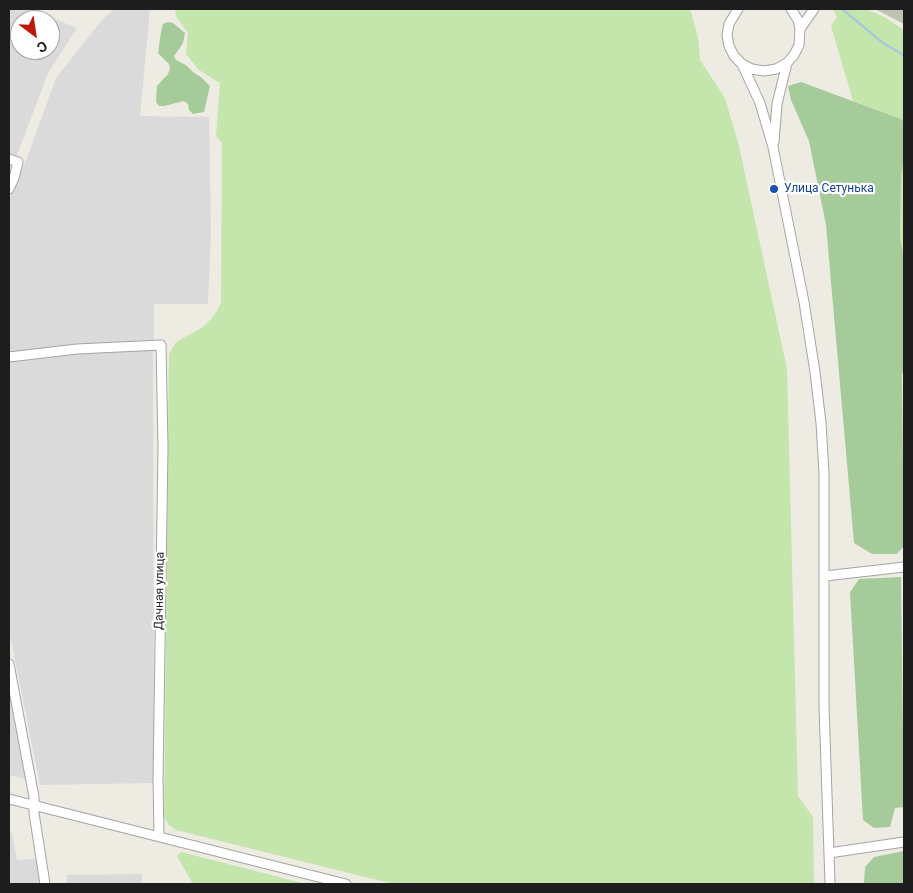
<!DOCTYPE html>
<html>
<head>
<meta charset="utf-8">
<style>
  body { margin:0 }
  #map { position:relative; width:913px; height:893px; overflow:hidden; background:#eeebe3; font-family:Roboto,sans-serif }
  canvas { display:block }
  .frame { position:absolute; inset:0; border:10px solid #1d1d1d; pointer-events:none }
  .north { position:absolute; left:10px; top:10px; width:50px; height:50px; box-sizing:border-box; background:#fff; border:1px solid #a5a5a5; border-radius:50%; rotate:149deg; font-size:14px; font-weight:700; line-height:20px; text-align:center; color:#1d1d1d }
  .north::after { content:''; display:block; margin:auto; width:18px; height:22px; background:#be170c; clip-path:polygon(50% 0,100% 100%,50% 72%,0 100%) }
</style>
</head>
<body>
<div id="map">
<canvas width="913" height="893"></canvas>
<div class="frame"></div>
<div class="north">С</div>
</div>
<script>
const context = document.querySelector('canvas').getContext('2d');
context.lineJoin = 'round';
function fill(path, color) { context.fillStyle = color; context.fill(path, 'evenodd'); }
const toPath = rows => new Path2D(rows.map(r => 'M' + r).join(''));
function trace(path, color, width, dash) { context.strokeStyle = color; context.lineWidth = width; context.lineCap = dash ? 'butt' : 'round'; context.setLineDash(dash || []); context.stroke(path); }
function label(font, color, halo, rows, align = 'center') {
  context.font = font + ' Roboto,sans-serif'; context.lineWidth = 4.5; context.setLineDash([]); context.textBaseline = 'middle'; context.strokeStyle = halo; context.fillStyle = color; for (const [text, x, y, turn = 0] of rows) {
    context.save(); context.translate(x, y); context.rotate((+turn || 0) * Math.PI / 180); context.textAlign = isNaN(turn) ? turn : align; if (halo) context.strokeText(text, 0, 0); context.fillText(text, 0, 0); context.restore();
  }
}
const residential = toPath([
  [9,9,40,9,41,20,57,20,77,28,48,73,17,155,9,154],
  [20,20,50,20,50,50,20,50],
  [114,9,150,9,140,116,209,117,211,234,208,304,154,304,154,340,74,346,9,353,9,199,27,158,56,78,101,21],
  [153,350,154,783,40,785,9,630,9,361,88,352],
  [9,694,26,779,9,775],
  [9,832,12,833,17,860,38,859,40,884,9,884],
  [142,874,142,884,60,884,67,883,67,875]
]);
const construction = toPath([
  [875,9,904,9,904,24]
]);
const grass = toPath([
  [175,9,690,9,698,38,700,60,725,98,739,146,787,369,798,796,813,817,814,884,394,884,176,830,169,825,164,817,169,354,176,342,203,327,214,316,221,303,222,143,216,136,220,83,199,70,186,54,188,33,176,17],
  [833,9,866,9,884,17,904,30,904,122,901,119,853,101,831,26,837,17],
  [904,159,904,258,900,237,901,176],
  [181,852,306,884,193,884,177,856]
]);
const forest = toPath([
  [168,22,173,23,185,33,183,43,174,56,176,60,186,65,193,72,202,78,210,86,204,112,193,114,189,110,188,104,184,101,164,106,159,106,156,102,157,86,168,74,170,69,169,64,158,53,161,32,163,24],
  [801,82,901,119,904,122,904,159,901,176,900,237,904,258,904,368,902,375,904,546,897,554,872,554,854,543,826,225,809,141,791,100,788,86],
  [901,577,904,807,895,808,890,827,874,828,863,820,850,592,859,579],
  [904,851,904,884,864,884,865,867,874,857]
]);
const stream = toPath([
  [842,9,883,43,904,55]
]);
const minor = toPath([
  [738,9,729,24,727,35,729,46,734,56,742,64,752,69,764,71,776,69,787,63,794,55,799,45,800,29,798,20,791,9],
  [800,29,814,9],
  [742,64,760,103,773,147,804,302,815,372,821,423,824,473,824,706,830,884],
  [774,142,777,104,787,63],
  [9,159,18,162,14,178,9,189],
  [9,357,77,349,161,345,163,447,158,780,159,836],
  [825,576,904,567],
  [9,664,34,797,34,813,45,884],
  [9,799,346,884],
  [829,853,904,842]
]);
const markers = [
  [774,189,5,"#1a4fb4"]
];
const transitNames = [
  ["Улица Сетунька",784,189]
];
const streetNames = [
  ["Дачная улица",160,591,-89]
];
fill(residential, '#dbdada');
fill(construction, '#c0c1af');
fill(grass, '#c4e5ac');
fill(forest, '#a5cb9a');
trace(stream, '#a6cad9', 2.5);
trace(minor, '#a4a4a4', 11);
trace(minor, '#fff', 9);
for (const [x, y, r, color] of markers) { const dot = new Path2D(); dot.arc(x, y, r, 0, 2 * Math.PI); context.fillStyle = color; context.fill(dot); trace(dot, '#fff', 2); }
label('12px', '#164399', '#fff', transitNames, 'left');
label('12px', '#1d1d1d', '#fff', streetNames);
</script>
</body>
</html>
